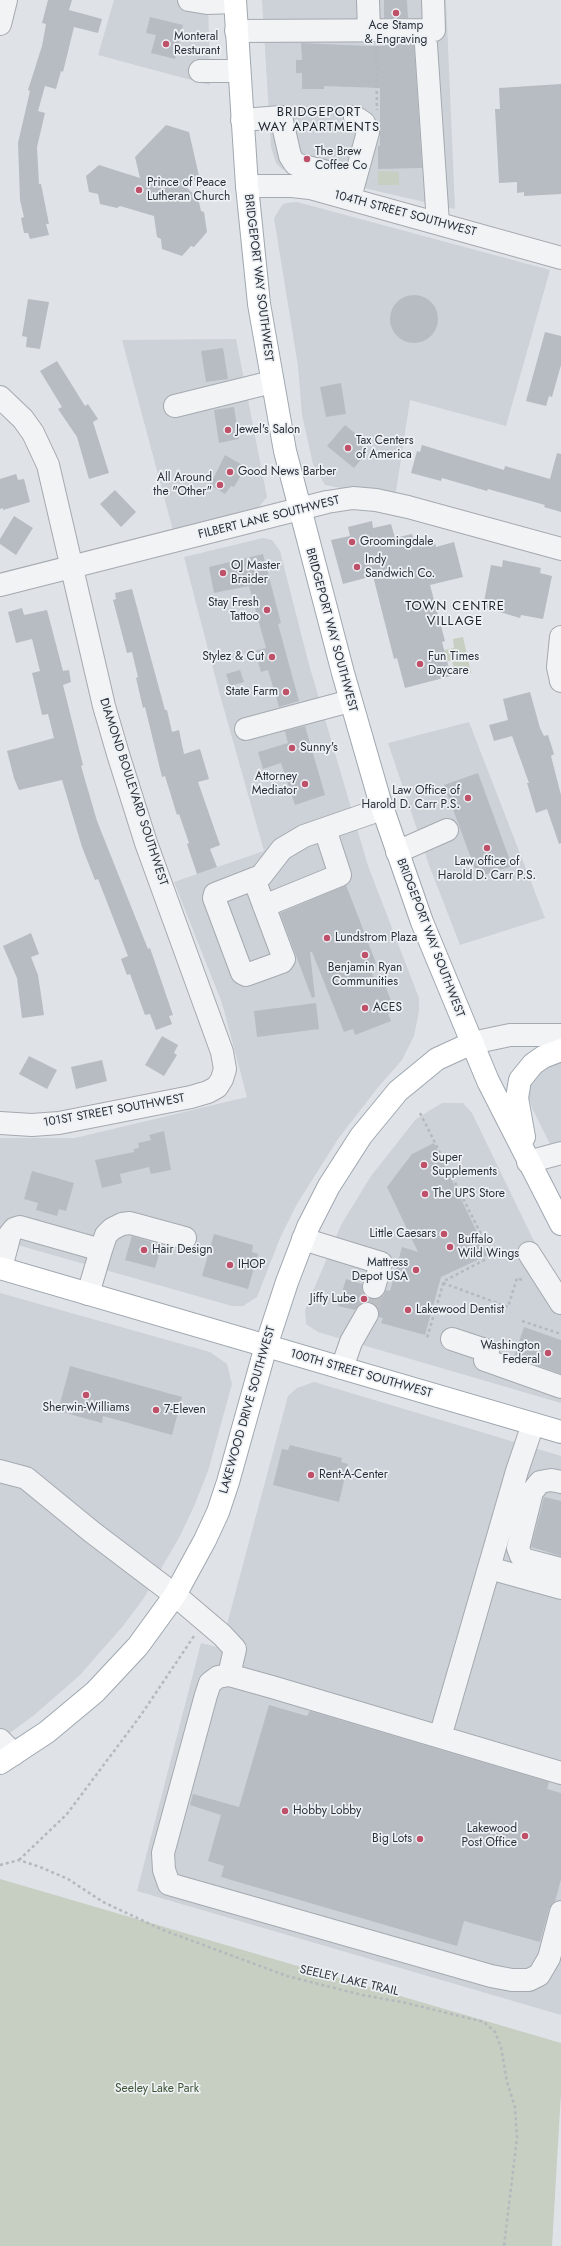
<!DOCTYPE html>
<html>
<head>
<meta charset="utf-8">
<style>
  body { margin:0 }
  canvas { display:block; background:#dfe2e6 }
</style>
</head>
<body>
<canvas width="561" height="2246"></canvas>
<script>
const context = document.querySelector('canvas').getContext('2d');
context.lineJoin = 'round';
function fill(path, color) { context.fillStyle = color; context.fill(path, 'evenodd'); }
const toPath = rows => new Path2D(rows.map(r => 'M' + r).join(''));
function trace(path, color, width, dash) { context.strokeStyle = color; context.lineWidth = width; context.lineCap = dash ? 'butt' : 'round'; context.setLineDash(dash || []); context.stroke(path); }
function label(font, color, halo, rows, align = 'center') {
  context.font = font + ' Jost,sans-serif'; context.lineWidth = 3.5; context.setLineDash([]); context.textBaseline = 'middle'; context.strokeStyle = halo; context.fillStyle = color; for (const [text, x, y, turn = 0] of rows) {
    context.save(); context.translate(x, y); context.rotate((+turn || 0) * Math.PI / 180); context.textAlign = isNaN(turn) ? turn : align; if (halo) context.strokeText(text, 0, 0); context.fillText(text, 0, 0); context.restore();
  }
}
const built = toPath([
  [114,0,208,0,210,85,98,55],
  [262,0,446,0,455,209,290,171,282,169,276,163,271,147],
  [297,202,550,270,506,426,410,400,395,498,325,485,313,464,302,415,298,366,274,218,282,205,286,203],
  [236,339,267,497,258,508,260,512,174,534,122,340],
  [263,538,272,540,280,551,308,661,368,866,419,998,419,1011,414,1036,402,1060,379,1086,338,1139,297,1204,280,1238,257,1297,243,1306,232,1306,0,1240,0,1138,75,1138,247,1097,222,1003,174,882,264,851,220,695,184,557],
  [469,722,545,918,460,945,429,865,388,743],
  [561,1063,561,1166,532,1108,528,1094,531,1081,548,1064],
  [442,1103,463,1103,472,1113,532,1237,561,1286,561,1403,318,1332,306,1324,305,1310,341,1225,371,1176,416,1119],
  [0,1293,210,1352,227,1364,232,1384,208,1471,195,1504,180,1536,144,1598,123,1626,79,1676,33,1716,0,1740],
  [314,1382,561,1456,561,2015,137,1891,201,1643,217,1647,222,1643,288,1396,297,1388]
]);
const green = toPath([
  [378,171,399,172,399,185,378,185],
  [463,637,471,673,456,676,452,661,447,661,444,650,454,648,453,639],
  [0,1879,561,2043,561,2092,552,2246,0,2246]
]);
const building = toPath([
  [48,0,72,0,69,10,102,19,98,33,74,27,63,72,61,71,56,89,45,86,38,111,45,113,37,147,39,184,41,184,49,224,46,224,49,235,30,239,28,233,24,233,21,218,24,217,20,200,18,143,30,91,28,90,42,46,46,24,42,23],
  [384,0,407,0,408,18,384,18],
  [150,17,183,25,175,59,151,53,156,35,146,33],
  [301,43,369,46,385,46,385,43,414,43,422,168,378,169,378,146,380,146,380,88,324,86,324,89,302,89,302,73,296,73,296,60,302,60],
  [561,84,561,194,524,196,524,192,517,193,517,182,499,183,495,109,500,109,499,88],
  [166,125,189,132,199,176,187,188,198,198,201,211,204,212,207,232,194,247,191,246,182,256,162,249,161,239,157,237,154,216,120,206,117,208,100,204,98,194,89,192,86,176,99,165,140,178,135,157],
  '390 319a24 24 0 1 1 48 0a24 24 0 1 1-48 0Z',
  [28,299,49,302,40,349,26,347,27,337,22,336],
  [545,332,561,336,561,365,552,397,549,396,546,406,526,401],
  [223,348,228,379,206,382,201,351],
  [57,361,85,406,88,404,98,419,93,422,109,473,89,479,77,437,58,409,62,407,40,371],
  [341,383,346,414,326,417,320,387],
  [234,407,239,439,219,443,214,410],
  [345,425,362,439,359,444,368,451,354,468,327,446],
  [422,445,504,470,505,466,550,479,557,453,561,454,561,512,544,507,545,505,488,489,487,491,442,478,441,481,411,473,417,451,420,452],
  [225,455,246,467,234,487,231,486,225,494,210,485],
  [16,474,18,480,24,479,30,502,3,510,3,508,0,509,0,479],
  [115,490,136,512,121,527,100,504],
  [14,516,33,528,16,555,0,544,0,539],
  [372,521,373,528,391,524,395,538,412,534,415,545,434,540,436,547,454,542,463,577,430,585,445,641,442,642,451,676,405,688,397,658,394,659,373,576,343,584,331,540,350,536,348,527],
  [263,554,281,623,278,624,299,701,279,707,268,670,261,672,255,651,266,648,249,586,214,593,209,567],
  [503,560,541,568,540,573,552,576,543,619,521,615,520,618,483,607,491,565,502,567],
  [132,589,165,710,167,710,172,732,179,730,184,754,200,749,209,779,198,782,220,845,210,849,217,867,197,874,187,844,189,843,179,814,177,815,165,776,162,777,145,707,143,708,136,678,138,677,132,652,127,653,113,600,116,599,115,593],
  [22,608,24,615,47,610,63,671,69,670,71,682,63,685,83,765,81,766,97,821,148,949,150,948,173,1015,169,1016,172,1024,156,1030,150,1014,145,1015,130,974,127,975,121,959,128,956,98,879,95,880,82,847,62,780,19,790,14,778,7,751,54,738,48,714,42,715,35,685,32,673,40,671,32,639,16,643,8,612],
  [240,670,244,682,230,686,226,674],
  [530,692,540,728,544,736,548,735,554,754,551,756,561,795,561,843,559,844,547,809,536,813,527,783,529,783,512,736,494,741,489,725,508,720,503,699],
  [305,726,325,795,295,805,281,763,263,769,258,752,288,743,285,731],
  [478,773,512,866,478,877,444,785],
  [346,885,376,963,369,966,378,988,385,985,395,1011,388,1014,391,1021,355,1035,353,1029,344,1032,312,952,310,952,315,997,312,998,280,913],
  [31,933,39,954,31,957,38,975,44,1015,22,1018,17,978,3,946],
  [316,1003,319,1029,257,1037,254,1011],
  [162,1036,178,1045,174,1053,177,1055,164,1076,145,1065],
  [29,1056,57,1070,47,1089,19,1074],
  [102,1060,107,1081,76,1089,71,1067],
  [164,1131,171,1170,151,1174,149,1167,120,1174,122,1183,102,1188,95,1160,134,1152,134,1149,139,1148,138,1143,151,1140,149,1135],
  [434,1143,488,1255,441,1277,425,1335,381,1323,383,1318,379,1317,378,1308,373,1303,361,1303,355,1310,338,1306,346,1279,362,1284,362,1290,365,1296,371,1299,377,1299,383,1296,386,1290,390,1291,402,1247,418,1252,387,1187,412,1154],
  [32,1171,74,1183,66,1211,59,1209,57,1216,36,1210,38,1203,24,1199],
  [214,1234,253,1245,252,1252,258,1254,248,1289,202,1276],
  [132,1236,162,1245,155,1268,125,1260],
  [524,1327,561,1340,561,1374,514,1357],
  [70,1366,182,1397,172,1435,103,1416,102,1423,58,1411],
  [290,1445,342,1458,341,1462,348,1464,339,1502,273,1485,282,1449,288,1450],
  [544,1497,561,1501,561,1556,531,1547],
  [269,1705,307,1716,310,1711,549,1782,547,1789,561,1793,561,1879,555,1902,549,1909,540,1942,464,1921,457,1946,221,1877,224,1866,208,1861,221,1815,190,1805,193,1794,239,1807]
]);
const minorTunnel = toPath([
  [367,1314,374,1287]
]);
const path = toPath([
  [376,49,377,110],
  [420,1113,492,1256,444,1281,427,1338],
  [443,1283,508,1307,517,1278,524,1281],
  [522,1321,561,1334],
  [19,1860,67,1814,141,1715,194,1636],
  [0,1865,19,1860,40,1867,68,1879,103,1902,163,1930,287,1976,362,1995,402,2002,484,2022,495,2032,501,2047,507,2082,515,2107,517,2138,504,2246]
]);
const minor = toPath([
  [189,0,207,3,235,2],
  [368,0,369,31],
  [0,24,6,0],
  [236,31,434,30,433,0],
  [426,45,438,223],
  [200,71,238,71],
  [242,120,281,117,290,156,295,164,355,179],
  [247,186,292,186,310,188,561,258],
  [351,194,368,132,364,123,355,117],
  [0,397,23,419,33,433,48,465,104,706,118,754,146,843,222,1052,225,1069,222,1079,217,1087,208,1092,191,1097,59,1123,32,1125,0,1123],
  [175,406,272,382],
  [0,585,327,502,353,498,376,500,408,507,561,549],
  [561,637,558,667,561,681],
  [246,729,350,701],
  [397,852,447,830],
  [254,879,284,959,282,962,246,975,242,973,214,898,215,894,261,876,282,849,304,836,382,809],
  [264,906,340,875,325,829],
  [472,1043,510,1035,561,1035],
  [528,1162,561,1153],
  [303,1239,381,1263,374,1287],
  [101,1250,106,1235,112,1229,122,1224,130,1223,185,1238],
  [529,1253,561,1303],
  [1,1268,10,1234,14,1229,20,1227,101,1250,88,1294],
  [452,1339,488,1351],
  [485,1360,561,1387],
  [342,1368,351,1342,367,1314],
  [0,1471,26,1478,92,1532,175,1595,222,1635,235,1649,229,1675],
  [561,1482,551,1480,540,1482,532,1492,518,1548,521,1556,526,1560,561,1569],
  [489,1568,561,1588],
  [440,1737,517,1471,533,1424],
  [0,1740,14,1754],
  [561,1773,272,1687,229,1675,218,1677,210,1683,206,1695,163,1853,164,1870,169,1884,491,1976,512,1980,529,1980,539,1975,549,1958,561,1912]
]);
const major = toPath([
  [235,0,247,186,259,304,285,451,343,673,379,798,422,922,488,1081,561,1224],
  [524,1137,517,1098,520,1080,533,1064,543,1057,561,1050],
  [0,1268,561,1432],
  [0,1763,47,1732,95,1692,138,1646,175,1595,205,1540,218,1512,228,1482,266,1346,287,1282,308,1227,329,1186,361,1136,398,1091,437,1059,472,1043]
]);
const markers = [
  [396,13,4,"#bf5069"],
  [166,44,4,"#bf5069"],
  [307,159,4,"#bf5069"],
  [139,190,4,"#bf5069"],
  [228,430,4,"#bf5069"],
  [348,448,4,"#bf5069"],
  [230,472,4,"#bf5069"],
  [220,485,4,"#bf5069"],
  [352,542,4,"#bf5069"],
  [357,567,4,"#bf5069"],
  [223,573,4,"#bf5069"],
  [267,610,4,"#bf5069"],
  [272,657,4,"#bf5069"],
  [420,664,4,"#bf5069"],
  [286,692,4,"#bf5069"],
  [292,748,4,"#bf5069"],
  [305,784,4,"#bf5069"],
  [468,798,4,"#bf5069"],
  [487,848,4,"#bf5069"],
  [327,938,4,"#bf5069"],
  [365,955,4,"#bf5069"],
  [365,1008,4,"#bf5069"],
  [424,1165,4,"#bf5069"],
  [425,1194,4,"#bf5069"],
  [444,1234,4,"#bf5069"],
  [450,1247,4,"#bf5069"],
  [144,1250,4,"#bf5069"],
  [230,1265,4,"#bf5069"],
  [416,1270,4,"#bf5069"],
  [364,1299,4,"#bf5069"],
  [408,1310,4,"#bf5069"],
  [548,1353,4,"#bf5069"],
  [86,1395,4,"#bf5069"],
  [156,1410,4,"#bf5069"],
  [311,1475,4,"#bf5069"],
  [285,1811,4,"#bf5069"],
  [525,1836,4,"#bf5069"],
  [420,1839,4,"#bf5069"]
];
const poiNames = [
  ["Ace Stamp",396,26,"center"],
  ["& Engraving",396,40,"center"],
  ["Monteral",174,37],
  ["Resturant",174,51],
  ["The Brew",315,152],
  ["Coffee Co",315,166],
  ["Prince of Peace",147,183],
  ["Lutheran Church",147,197],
  ["Jewel's Salon",236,430],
  ["Tax Centers",356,441],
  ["of America",356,455],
  ["Good News Barber",238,472],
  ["All Around",212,478,"right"],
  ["the \"Other\"",212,492,"right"],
  ["Groomingdale",360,542],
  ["Indy",365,560],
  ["Sandwich Co.",365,574],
  ["OJ Master",231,566],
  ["Braider",231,580],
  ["Stay Fresh",259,603,"right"],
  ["Tattoo",259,617,"right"],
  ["Stylez & Cut",264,657,"right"],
  ["Fun Times",428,657],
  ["Daycare",428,671],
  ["State Farm",278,692,"right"],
  ["Sunny's",300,748],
  ["Attorney",297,777,"right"],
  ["Mediator",297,791,"right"],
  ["Law Office of",460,791,"right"],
  ["Harold D. Carr P.S.",460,805,"right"],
  ["Law office of",487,862,"center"],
  ["Harold D. Carr P.S.",487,876,"center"],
  ["Lundstrom Plaza",335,938],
  ["Benjamin Ryan",365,968,"center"],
  ["Communities",365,982,"center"],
  ["ACES",373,1008],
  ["Super",432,1158],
  ["Supplements",432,1172],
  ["The UPS Store",433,1194],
  ["Little Caesars",436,1234,"right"],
  ["Buffalo",458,1240],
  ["Wild Wings",458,1254],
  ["Hair Design",152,1250],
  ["Mattress",408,1263,"right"],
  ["Depot USA",408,1277,"right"],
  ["IHOP",238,1265],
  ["Jiffy Lube",356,1299,"right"],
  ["Lakewood Dentist",416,1310],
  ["Washington",540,1346,"right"],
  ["Federal",540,1360,"right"],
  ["Sherwin-Williams",86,1408,"center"],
  ["7-Eleven",164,1410],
  ["Rent-A-Center",319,1475],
  ["Hobby Lobby",293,1811],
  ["Lakewood",517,1829,"right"],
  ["Post Office",517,1843,"right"],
  ["Big Lots",412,1839,"right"]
];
const streetNames = [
  ["104TH STREET SOUTHWEST",405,214,15],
  ["BRIDGEPORT WAY SOUTHWEST",258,278,83],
  ["FILBERT LANE SOUTHWEST",269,518,-14],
  ["BRIDGEPORT WAY SOUTHWEST",331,630,75],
  ["DIAMOND BOULEVARD SOUTHWEST",133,792,72],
  ["BRIDGEPORT WAY SOUTHWEST",430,938,69],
  ["101ST STREET SOUTHWEST",114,1111,-10],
  ["100TH STREET SOUTHWEST",361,1374,16],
  ["LAKEWOOD DRIVE SOUTHWEST",248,1410,-74],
  ["SEELEY LAKE TRAIL",349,1981,13]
];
const parkNames = [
  ["Seeley Lake Park",157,2089]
];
const neighbourhoodNames = [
  ["BRIDGEPORT",319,113],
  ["WAY APARTMENTS",319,128],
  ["TOWN CENTRE",455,607],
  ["VILLAGE",455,622]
];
fill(built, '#cdd2d8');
fill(green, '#c6cfc1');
fill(building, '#b7bcc3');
trace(minorTunnel, '#bbbfc4', 22, [22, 11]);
trace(minor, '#a5a9b0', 24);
trace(major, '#9fa8b1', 24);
trace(path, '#b5b9be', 2.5, [3, 3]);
trace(minor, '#f1f3f5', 22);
trace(major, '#fff', 22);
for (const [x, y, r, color] of markers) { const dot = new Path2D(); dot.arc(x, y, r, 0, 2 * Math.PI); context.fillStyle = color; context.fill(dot); trace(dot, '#eef1f4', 1.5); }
label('12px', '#2a313c', '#eef1f4', poiNames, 'left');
label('12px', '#2a313c', '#eef1f4', streetNames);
label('12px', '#405638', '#eef1f4', parkNames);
context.letterSpacing = '1px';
label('13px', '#1c232d', '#eef1f4', neighbourhoodNames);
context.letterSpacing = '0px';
</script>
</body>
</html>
